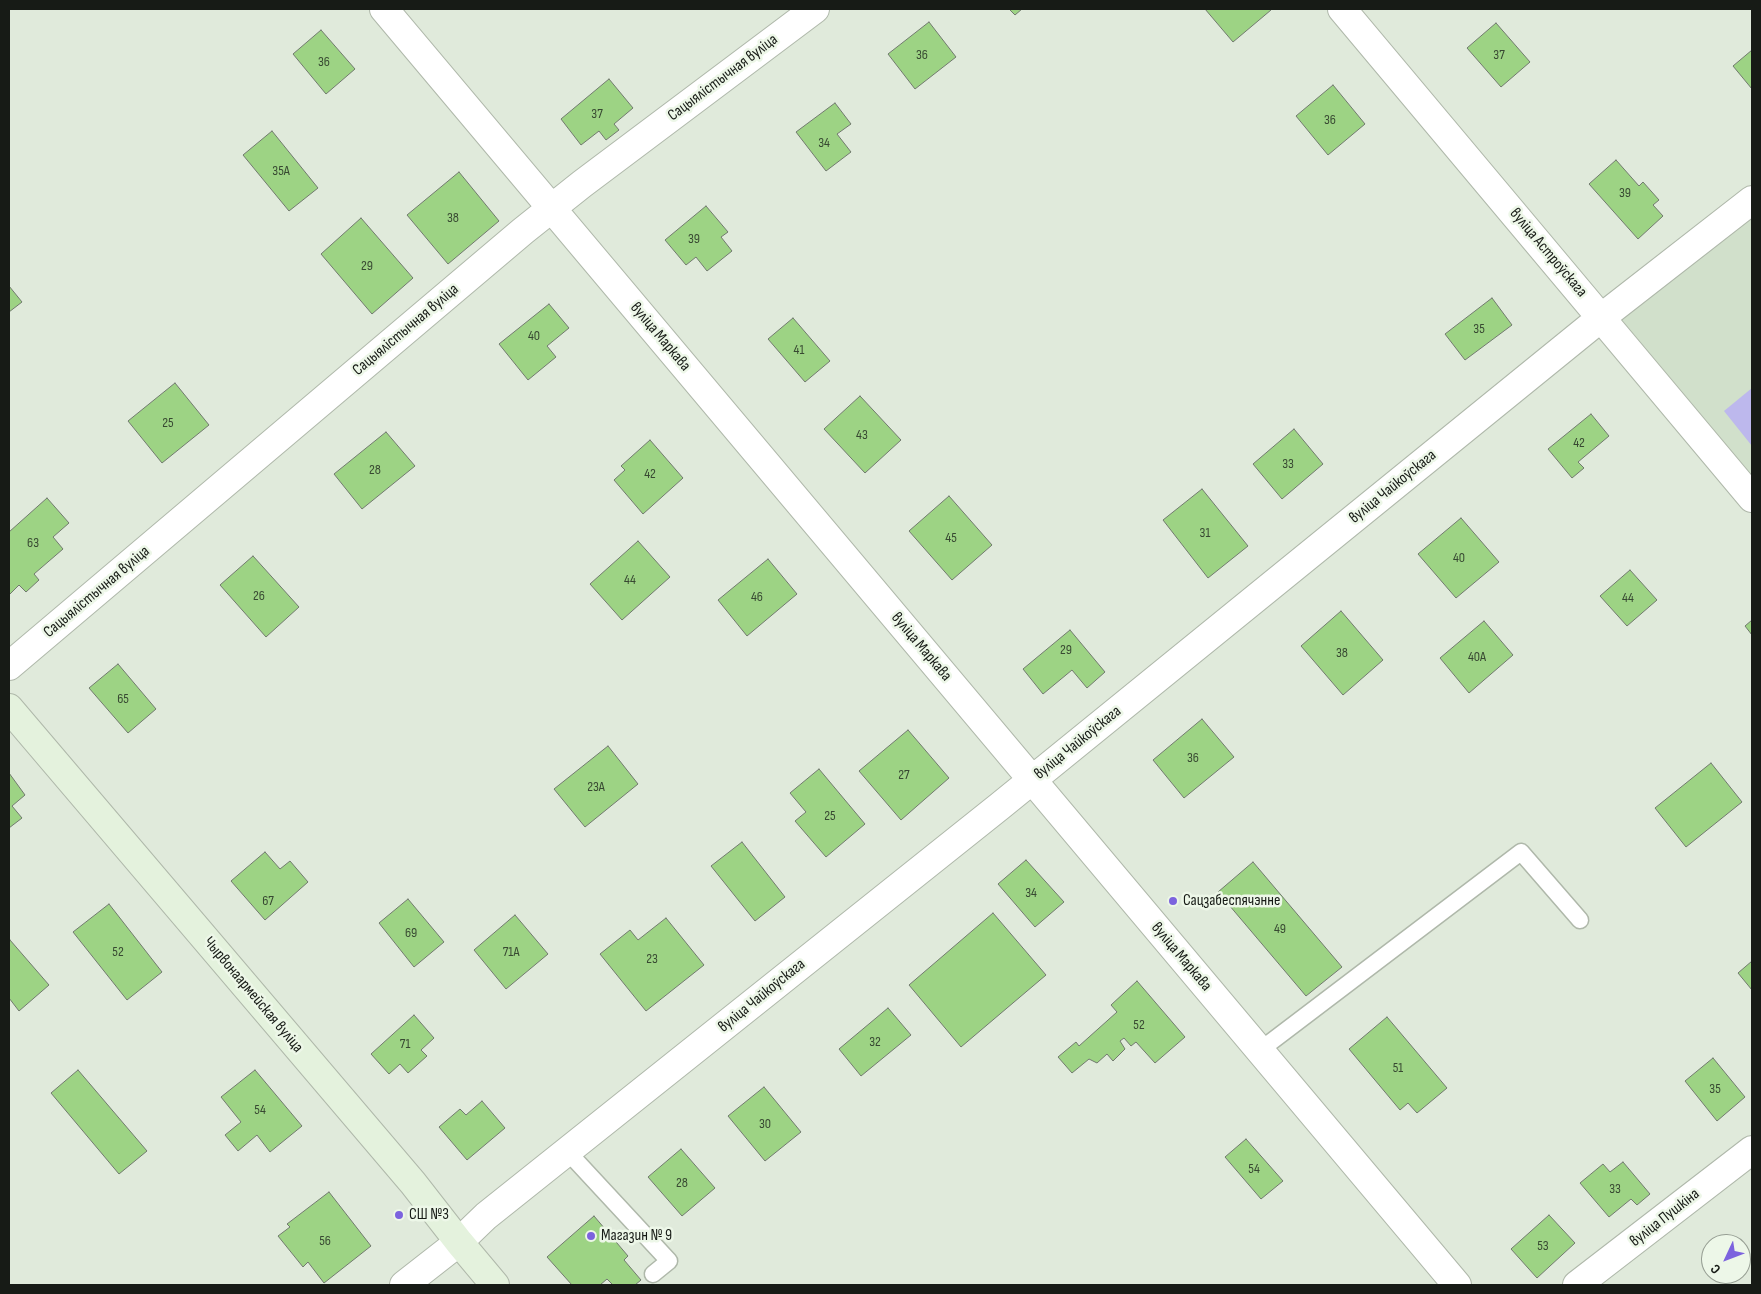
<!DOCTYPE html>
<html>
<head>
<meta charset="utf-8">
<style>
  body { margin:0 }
  #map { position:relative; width:1761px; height:1294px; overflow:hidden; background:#e0eadb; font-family:"Sofia Sans Condensed",sans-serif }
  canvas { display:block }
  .frame { position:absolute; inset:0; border:10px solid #171b16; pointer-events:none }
  .north { position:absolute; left:1701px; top:1234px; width:50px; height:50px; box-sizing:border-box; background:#edf7e8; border:1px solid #979f94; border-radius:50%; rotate:227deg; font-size:14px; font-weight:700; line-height:20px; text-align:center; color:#171b16 }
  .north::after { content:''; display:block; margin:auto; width:18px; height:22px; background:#7c63de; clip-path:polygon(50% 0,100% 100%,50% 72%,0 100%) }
</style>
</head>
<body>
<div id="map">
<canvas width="1761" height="1294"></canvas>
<div class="frame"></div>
<div class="north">С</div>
</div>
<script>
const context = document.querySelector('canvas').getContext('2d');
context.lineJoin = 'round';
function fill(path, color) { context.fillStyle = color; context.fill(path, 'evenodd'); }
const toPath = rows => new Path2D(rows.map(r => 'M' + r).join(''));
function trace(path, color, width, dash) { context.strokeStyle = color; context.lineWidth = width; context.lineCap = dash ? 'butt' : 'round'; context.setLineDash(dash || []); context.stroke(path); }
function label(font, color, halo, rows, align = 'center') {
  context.font = font + ' "Sofia Sans Condensed",sans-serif'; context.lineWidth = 5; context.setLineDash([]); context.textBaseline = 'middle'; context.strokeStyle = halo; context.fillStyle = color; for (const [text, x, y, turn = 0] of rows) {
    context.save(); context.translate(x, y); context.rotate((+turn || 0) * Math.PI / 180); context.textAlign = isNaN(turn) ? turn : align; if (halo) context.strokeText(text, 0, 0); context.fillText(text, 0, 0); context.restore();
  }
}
const built = toPath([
  [1752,218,1752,479,1621,320]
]);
const green = toPath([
  [1752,388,1752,446,1724,411]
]);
const building = toPath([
  [1009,9,1022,9,1015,15,1009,9],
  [1205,9,1270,9,1271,10,1233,42,1205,9],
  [929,22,956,57,915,89,888,54,929,22],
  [1496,23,1530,62,1501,87,1467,48,1496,23],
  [321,30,355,69,326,94,293,54,321,30],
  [1752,50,1752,89,1733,66,1752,50],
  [609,79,633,108,614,124,619,130,606,140,599,131,581,145,561,119,609,79],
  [1333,85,1365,124,1328,155,1296,116,1333,85],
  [835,103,851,124,837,134,851,152,826,171,796,132,835,103],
  [272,131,318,188,289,211,243,155,272,131],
  [1616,160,1639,186,1643,182,1659,200,1653,205,1663,216,1638,239,1589,184,1616,160],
  [459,172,499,221,448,264,407,215,459,172],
  [706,206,728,232,721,237,732,251,707,271,696,257,686,265,665,240,706,206],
  [361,218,413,278,372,314,321,254,361,218],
  [9,286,22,302,9,312,9,286],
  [1492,298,1512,325,1465,360,1445,334,1492,298],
  [549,304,569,328,547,346,556,357,528,380,499,344,549,304],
  [793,318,830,361,805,382,768,339,793,318],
  [175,383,209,425,162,463,128,421,175,383],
  [860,396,901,440,865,473,824,429,860,396],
  [1591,414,1609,436,1578,462,1584,468,1572,478,1548,449,1591,414],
  [1294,429,1323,464,1282,499,1253,464,1294,429],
  [386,432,415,466,362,509,334,474,386,432],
  [650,440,683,478,643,514,614,480,625,470,621,466,650,440],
  [1202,489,1248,546,1208,578,1163,520,1202,489],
  [949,496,992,545,952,580,909,531,949,496],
  [47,498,69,523,53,537,63,549,34,574,39,580,26,592,19,585,9,595,9,532,47,498],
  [1461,518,1499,562,1456,598,1418,554,1461,518],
  [638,541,670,577,622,620,590,584,638,541],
  [253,556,299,607,266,637,220,585,253,556],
  [768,559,797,594,747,636,718,600,768,559],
  [1630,570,1657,600,1627,626,1600,596,1630,570],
  [1341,611,1383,660,1343,695,1301,646,1341,611],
  [1752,620,1752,635,1745,626,1752,620],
  [1484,621,1513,655,1469,693,1440,658,1484,621],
  [1070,630,1105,672,1087,688,1072,670,1043,694,1023,669,1070,630],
  [118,664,156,709,128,733,89,688,118,664],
  [1202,719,1234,757,1184,798,1153,760,1202,719],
  [908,730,949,778,901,820,859,771,908,730],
  [608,746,638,784,585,827,554,789,608,746],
  [1711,763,1742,802,1686,847,1655,808,1711,763],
  [819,769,865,824,826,857,795,821,806,812,790,793,819,769],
  [9,773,25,795,12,806,22,818,9,828,9,773],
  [742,842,785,897,755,921,711,866,742,842],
  [265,852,280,869,290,861,308,882,265,920,231,881,265,852],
  [1026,860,1064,902,1035,927,998,884,1026,860],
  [1253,862,1342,967,1306,996,1218,892,1253,862],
  [408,899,444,942,414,967,379,923,408,899],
  [109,904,162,972,127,1000,73,932,109,904],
  [993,913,1046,975,961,1047,909,985,993,913],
  [515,915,548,954,506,989,474,950,515,915],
  [666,918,704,965,646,1011,600,954,630,930,638,940,666,918],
  [10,940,49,985,19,1011,9,998,9,941,10,940],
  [1752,961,1752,990,1738,973,1752,961],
  [1137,981,1185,1037,1155,1063,1136,1042,1131,1046,1124,1038,1120,1041,1125,1049,1113,1061,1107,1054,1097,1063,1089,1059,1072,1073,1058,1057,1076,1042,1079,1046,1117,1012,1111,1005,1137,981],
  [888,1008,911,1035,861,1076,839,1049,888,1008],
  [414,1015,434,1038,421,1050,427,1056,408,1073,400,1064,389,1074,371,1054,414,1015],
  [1387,1017,1447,1088,1417,1113,1408,1103,1400,1110,1349,1049,1387,1017],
  [1713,1058,1745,1097,1717,1121,1685,1081,1713,1058],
  [78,1070,147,1151,119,1174,51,1093,78,1070],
  [255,1070,302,1126,270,1152,257,1135,238,1151,225,1135,241,1122,221,1097,255,1070],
  [764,1087,801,1132,765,1161,728,1116,764,1087],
  [482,1101,505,1128,467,1160,439,1127,460,1109,466,1115,482,1101],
  [1246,1139,1283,1181,1261,1199,1225,1157,1246,1139],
  [681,1149,715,1188,682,1216,648,1177,681,1149],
  [1623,1162,1650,1194,1637,1205,1631,1199,1609,1217,1580,1183,1603,1164,1610,1172,1623,1162],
  [329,1192,371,1246,324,1283,308,1262,303,1267,278,1236,290,1227,287,1224,329,1192],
  [1549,1215,1575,1243,1537,1278,1511,1249,1549,1215],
  [594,1216,628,1256,624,1260,641,1280,635,1285,613,1285,607,1279,600,1285,572,1285,547,1257,594,1216]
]);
const service = toPath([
  [1259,1051,1521,852,1580,920],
  [567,1151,669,1261,653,1274]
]);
const minor = toPath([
  [384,9,1457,1285],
  [1342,9,1752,498],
  [9,666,523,231,582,184,815,9],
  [404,1285,459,1242,486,1216,1000,806,1602,317,1752,200],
  [1577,1285,1752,1150]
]);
const secondary = toPath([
  [9,708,413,1183,459,1242,495,1285]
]);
const markers = [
  [1173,901,5,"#7c63de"],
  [399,1215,5,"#7c63de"],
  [591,1236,5,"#7c63de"]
];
const numberNames = [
  ["36",922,55],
  ["37",1499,55],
  ["36",324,62],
  ["37",597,114],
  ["36",1330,120],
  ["34",824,143],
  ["35А",281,171],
  ["39",1625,193],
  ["38",453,218],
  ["39",694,239],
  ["29",367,266],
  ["35",1479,329],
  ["40",534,336],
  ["41",799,350],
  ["25",168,423],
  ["43",862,435],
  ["42",1579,443],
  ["33",1288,464],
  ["28",375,470],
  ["42",650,474],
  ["31",1205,533],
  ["45",951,538],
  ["63",33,543],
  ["40",1459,558],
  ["44",630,580],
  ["26",259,596],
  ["46",757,597],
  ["44",1628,598],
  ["29",1066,650],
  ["38",1342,653],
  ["40А",1477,657],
  ["65",123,699],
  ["36",1193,758],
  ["27",904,775],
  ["23А",596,787],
  ["25",830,816],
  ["34",1031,893],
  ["67",268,901],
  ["49",1280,929],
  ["69",411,933],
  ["52",118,952],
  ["71А",511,952],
  ["23",652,959],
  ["52",1139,1025],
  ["32",875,1042],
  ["71",405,1044],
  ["51",1398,1068],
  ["35",1715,1089],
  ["54",260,1110],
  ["30",765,1124],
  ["54",1254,1169],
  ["28",682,1183],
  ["33",1615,1189],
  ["56",325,1241],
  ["53",1543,1246]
];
const streetNames = [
  ["Сацыялістычная вуліца",723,78,-37],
  ["вуліца Астроўскага",1548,253,50],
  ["Сацыялістычная вуліца",406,330,-40],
  ["вуліца Маркава",660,337,50],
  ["вуліца Чайкоўскага",1393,487,-39],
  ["Сацыялістычная вуліца",97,592,-40],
  ["вуліца Маркава",921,647,50],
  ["вуліца Чайкоўскага",1078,743,-39],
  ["вуліца Маркава",1181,957,50],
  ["Чырвонаармейская вуліца",253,995,50],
  ["вуліца Чайкоўскага",762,996,-39],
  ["вуліца Пушкіна",1665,1218,-38]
];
const poiNames = [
  ["Сацзабеспячэнне",1183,901],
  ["СШ №3",409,1215],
  ["Магазин № 9",601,1236]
];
fill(built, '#d1e0cb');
fill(green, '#bdb8ed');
fill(building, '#9dd384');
trace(building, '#717a6e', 1);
trace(service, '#afb8aa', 19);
trace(minor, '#afb8aa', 30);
trace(secondary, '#afb8aa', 30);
trace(service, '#fff', 16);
trace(minor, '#fff', 28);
trace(secondary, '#e4f2dd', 28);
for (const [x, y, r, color] of markers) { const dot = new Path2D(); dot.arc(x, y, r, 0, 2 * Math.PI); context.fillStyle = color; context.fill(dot); trace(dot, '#edf7e8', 2); }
label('14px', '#384932', null, numberNames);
label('16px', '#171b16', '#edf7e8', streetNames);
label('16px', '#171b16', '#edf7e8', poiNames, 'left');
</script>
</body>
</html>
